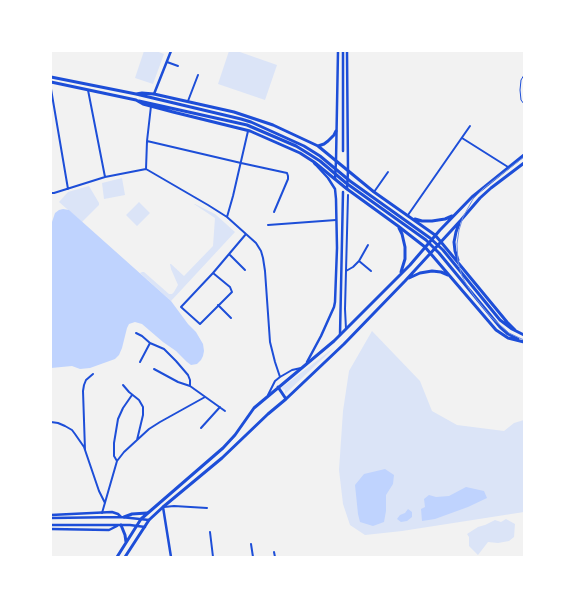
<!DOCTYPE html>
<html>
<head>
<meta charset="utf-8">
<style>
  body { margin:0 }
  #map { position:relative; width:575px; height:608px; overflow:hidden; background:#f2f2f2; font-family:Roboto,sans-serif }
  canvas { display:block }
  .frame { position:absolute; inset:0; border:52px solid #fff; pointer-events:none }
</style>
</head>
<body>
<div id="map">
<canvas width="575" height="608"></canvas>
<div class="frame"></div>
</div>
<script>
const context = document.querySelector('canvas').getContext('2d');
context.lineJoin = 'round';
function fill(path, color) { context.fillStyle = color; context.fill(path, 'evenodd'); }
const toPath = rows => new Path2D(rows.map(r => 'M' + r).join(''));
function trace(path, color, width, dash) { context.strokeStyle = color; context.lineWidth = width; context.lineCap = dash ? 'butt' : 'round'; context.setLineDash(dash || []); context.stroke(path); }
const green = toPath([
  [144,51,156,51,164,54,153,84,135,78],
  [229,51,237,51,277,65,265,100,218,84],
  [122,178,125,195,104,199,102,183],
  [89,186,99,203,99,205,82,222,59,202,68,192],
  [139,202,150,213,137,226,126,215],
  [194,204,195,204,215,214,235,232,171,301,140,273,142,272,144,272,169,294,172,294,174,292,178,285,171,269,170,264,171,264,184,276,213,246,215,218],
  [372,331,420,381,432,411,457,425,504,431,514,423,524,420,524,512,402,531,365,535,350,525,343,504,339,470,343,411,349,371],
  [335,347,285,394,285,390,281,388],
  [506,519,515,524,514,537,509,541,498,543,488,542,478,555,469,546,469,537,467,534,478,527,485,525,495,520,501,522]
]);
const water = toPath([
  [63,209,69,210,171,301,188,324,196,332,203,344,204,351,203,356,201,360,197,364,191,365,187,362,176,351,163,342,142,324,135,322,129,324,127,328,122,348,119,355,115,359,90,368,80,369,72,366,51,368,51,225,55,213,59,210],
  [385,469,394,475,393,484,386,495,386,511,384,522,373,526,360,522,358,514,355,485,364,474],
  [466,487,484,491,487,498,468,507,435,519,422,521,421,509,425,507,424,499,429,495,436,497,449,496],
  [408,509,412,512,412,517,407,521,401,522,397,519,400,515,405,513]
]);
const service = toPath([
  [524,75,521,80,520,90,521,100,524,104]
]);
const minor = toPath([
  [167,62,178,66],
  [51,89,68,189],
  [88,90,105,177],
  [188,101,198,75],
  [462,138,508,167],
  [147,141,241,163,287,173,288,176,288,179,274,212],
  [146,169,147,141,151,106],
  [374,192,388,172],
  [51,193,54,193,105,177,146,169,208,205,227,217,256,243,261,251,263,258,265,271,270,342,275,362,280,377],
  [408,215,470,126],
  [227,217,233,196,248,131],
  [268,225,336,220],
  [229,254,245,270],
  [359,261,371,271],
  [346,271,353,267,359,261,368,245],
  [213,273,230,287,232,292,200,324,181,307,213,273,246,234],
  [218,305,231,318],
  [346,329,345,309,348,195],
  [136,333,142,336,150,343,164,349,176,361,188,375,190,380,190,386],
  [140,362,150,343],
  [154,369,178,382,190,386,225,411],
  [123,385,129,392,139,400,143,407,143,415,137,440],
  [268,395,275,381,280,377,292,370,301,368],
  [51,422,58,423,65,426,72,430,75,434,84,447,99,491,105,503],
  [201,428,220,407],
  [85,450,83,391,84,385,86,380,93,374],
  [117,461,114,456,114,443,118,419,123,408,132,395],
  [164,507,174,506,207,508],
  [102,513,117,461,124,452,149,429,160,422,205,397],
  [210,532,213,557],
  [251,544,253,557],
  [274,552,275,557]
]);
const tertiary = toPath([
  [154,94,171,51],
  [163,507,171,557],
  [51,515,112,512,118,514,121,517],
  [51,518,121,517,149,520],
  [51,525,130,525,145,527],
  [51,529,109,530,117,526]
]);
const secondary = toPath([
  [343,51,343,151],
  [335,179,336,161,338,51],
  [347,189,348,171,347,51],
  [340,335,343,192],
  [307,362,321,336,334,307,335,302,337,248,336,199,335,189,328,178,316,165,314,163]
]);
const primary = toPath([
  [51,77,136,94,241,119,251,122,304,146,320,156,350,181,430,238,443,250,500,320,512,329,524,335],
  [51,82,136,100,143,104,173,112,250,131,300,153,314,162,347,189,398,226,425,247,496,330,508,338,524,342],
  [136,94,142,93,154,94,234,112,273,125,318,146,374,192,428,230,435,235,441,242,507,322,515,330],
  [139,101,247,125,296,146,309,154,320,161,346,183,426,240,439,253,500,327,508,334,518,339],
  [318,146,324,144,328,141,334,135,336,131],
  [415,219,422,221,432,221,445,219,452,216],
  [399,228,402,234,405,247,405,259,401,272],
  [458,260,455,251,454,242,456,232,459,224],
  [409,278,420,273,432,271,441,272,448,275],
  [278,387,286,399],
  [124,517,132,514,147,513],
  [121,525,125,535,126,542],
  [117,557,141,519,223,448,235,435,254,408,334,341,410,265,440,230,472,197,524,155],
  [125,557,149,520,163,507,222,458,268,414,286,399,344,344,405,281,461,220,480,198,491,188,524,163]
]);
const rail = toPath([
  [524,157,484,188,473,199,463,217,459,230,457,244,458,262,462,276,465,282,474,296,490,316,500,325,509,333,524,340]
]);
fill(green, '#dbe4f7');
fill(water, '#bfd3fe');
trace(service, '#1d4ed8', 1);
trace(minor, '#1d4ed8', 2);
trace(tertiary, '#1d4ed8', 2.5);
trace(secondary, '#1d4ed8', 2.5);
trace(primary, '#1d4ed8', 3);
trace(rail, '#7290e2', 1);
</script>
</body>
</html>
